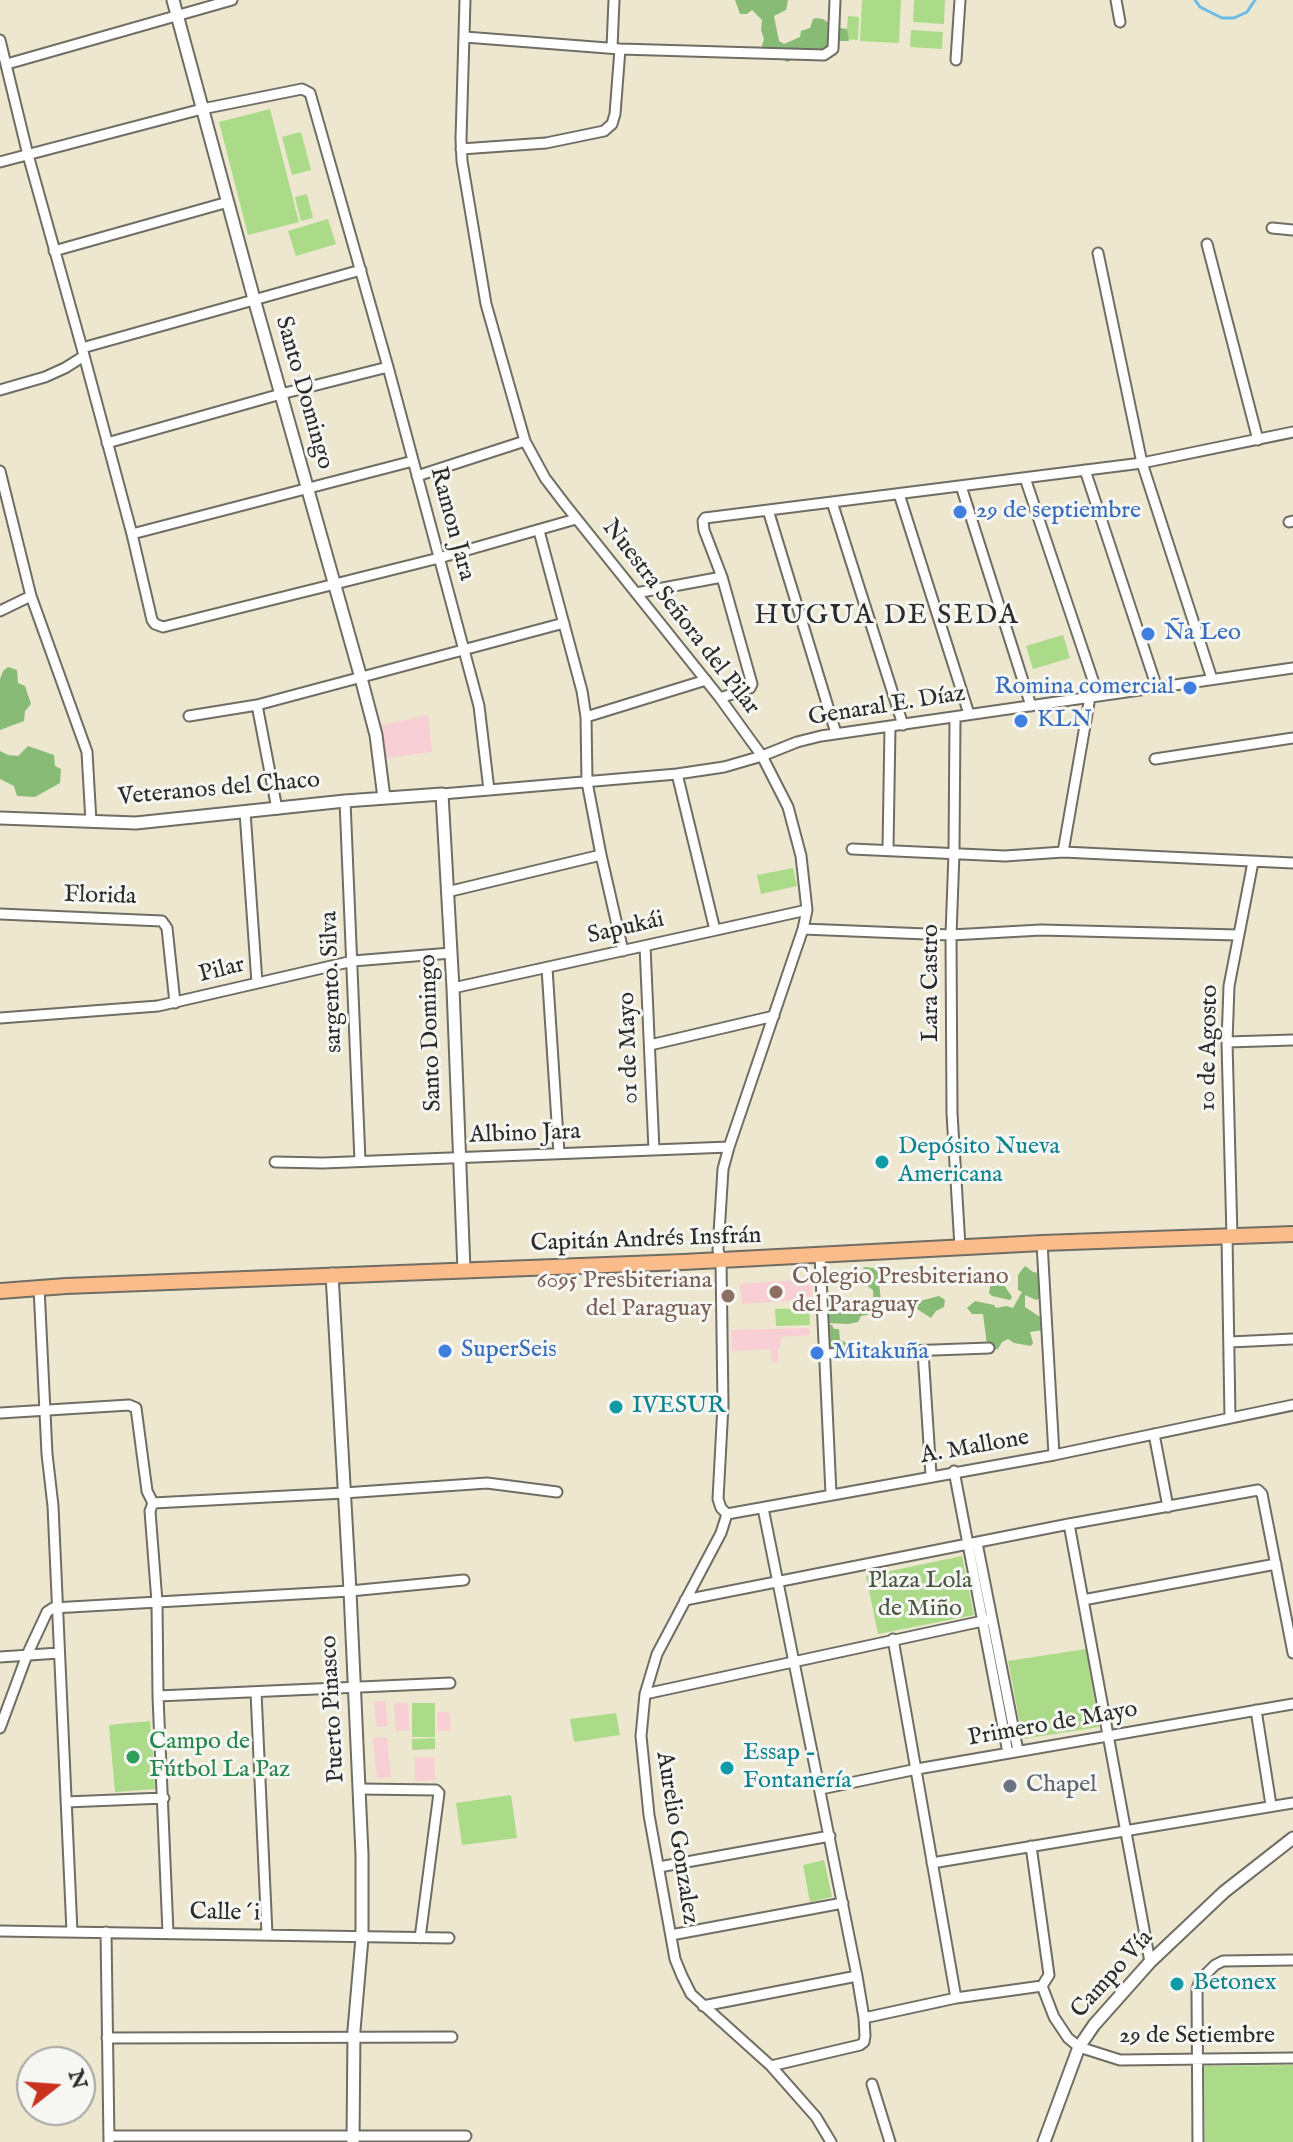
<!DOCTYPE html>
<html>
<head>
<meta charset="utf-8">
<style>
  body { margin:0 }
  #map { position:relative; width:1293px; height:2142px; overflow:hidden; background:#ece7ce; font-family:"IM FELL English",serif }
  canvas { display:block }
  .north { position:absolute; left:16px; top:2046px; width:80px; height:80px; box-sizing:border-box; background:#f6f6f2; border:2px solid #a5a5a2; border-radius:50%; rotate:73deg; font-size:22px; font-weight:700; line-height:32px; text-align:center; color:#2b2b2b }
  .north::after { content:''; display:block; margin:auto; width:28px; height:36px; background:#c8321e; clip-path:polygon(50% 0,100% 100%,50% 72%,0 100%) }
</style>
</head>
<body>
<div id="map">
<canvas width="1293" height="2142"></canvas>
<div class="north">N</div>
</div>
<script>
const context = document.querySelector('canvas').getContext('2d');
context.lineJoin = 'round';
function fill(path, color) { context.fillStyle = color; context.fill(path, 'evenodd'); }
const toPath = rows => new Path2D(rows.map(r => 'M' + r).join(''));
function trace(path, color, width, dash) { context.strokeStyle = color; context.lineWidth = width; context.lineCap = dash ? 'butt' : 'round'; context.setLineDash(dash || []); context.stroke(path); }
function label(font, color, halo, rows, align = 'center') {
  context.font = font + ' "IM FELL English",serif'; context.lineWidth = 6; context.setLineDash([]); context.textBaseline = 'middle'; context.strokeStyle = halo; context.fillStyle = color; for (const [text, x, y, turn = 0] of rows) {
    context.save(); context.translate(x, y); context.rotate((+turn || 0) * Math.PI / 180); context.textAlign = isNaN(turn) ? turn : align; if (halo) context.strokeText(text, 0, 0); context.fillText(text, 0, 0); context.restore();
  }
}
const built = toPath([
  [428,715,432,752,386,758,381,725],
  [811,1279,813,1299,742,1304,740,1284],
  [809,1328,810,1335,781,1337,781,1347,778,1348,778,1362,772,1363,771,1349,732,1351,731,1330],
  [385,1701,388,1726,377,1727,374,1702],
  [394,1703,408,1703,409,1730,396,1731],
  [449,1712,451,1730,438,1731,437,1712],
  [387,1737,391,1777,377,1778,373,1738],
  [434,1757,435,1780,415,1781,415,1758]
]);
const green = toPath([
  [862,0,901,0,899,43,860,41],
  [914,0,945,0,944,24,913,22],
  [848,16,859,17,858,40,846,39],
  [911,30,943,32,942,49,910,47],
  [270,109,299,222,248,235,219,122],
  [301,132,311,170,292,175,282,137],
  [307,194,313,218,301,221,295,197],
  [328,219,336,244,296,256,288,231],
  [1063,635,1070,658,1033,669,1026,646],
  [793,868,797,886,761,894,757,875],
  [809,1308,810,1325,776,1326,775,1309],
  [962,1556,974,1615,878,1634,866,1576],
  [1086,1649,1099,1727,1023,1739,1008,1661],
  [412,1703,435,1703,435,1737,412,1737],
  [616,1713,620,1735,574,1742,570,1719],
  [150,1721,156,1789,115,1792,109,1725],
  [435,1738,435,1749,412,1750,412,1739],
  [511,1795,517,1838,462,1845,456,1803],
  [824,1860,832,1897,810,1902,803,1865],
  [1293,2065,1293,2142,1205,2142,1204,2066]
]);
const forest = toPath([
  [735,0,788,0,786,10,774,16,779,41,784,44,800,37,801,31,810,28,813,19,816,18,823,19,834,27,847,29,849,41,841,41,835,39,831,48,822,53,817,49,813,50,811,53,791,55,790,61,787,62,780,57,766,58,762,45,764,39,761,30,762,20,752,10,747,14,740,14],
  [8,667,17,670,18,683,25,686,31,704,25,711,24,721,0,730,0,679,3,671],
  [28,746,54,755,55,766,61,769,60,783,35,797,17,796,14,786,0,779,0,751,8,755,18,756],
  [1025,1266,1033,1272,1044,1274,1045,1277,1040,1286,1042,1297,1036,1300,1025,1295,1025,1307,1043,1319,1044,1330,1030,1332,1033,1343,1031,1346,1014,1343,1008,1339,1002,1342,998,1349,992,1350,987,1345,983,1314,972,1314,967,1308,975,1301,994,1305,996,1308,1006,1306,1013,1308,1022,1292,1018,1290,1018,1275],
  [865,1267,873,1268,878,1272,882,1312,861,1316,858,1322,848,1324,829,1323,825,1316,828,1310,841,1309,844,1314,874,1311,873,1290,856,1278,860,1271],
  [997,1281,1004,1285,1012,1297,1010,1300,992,1296,989,1293,991,1283],
  [939,1296,945,1300,944,1307,936,1311,931,1318,914,1307,920,1301],
  [828,1324,832,1325,834,1329,839,1329,840,1340,849,1344,848,1352,829,1350,824,1337]
]);
const stream = toPath([
  [1195,0,1200,7,1222,18,1234,18,1247,12,1255,0]
]);
const minor = toPath([
  [465,0,461,139,462,161,486,304,525,441,545,478,564,503,720,698,762,756,788,807,801,856,807,910,803,929,729,1147,723,1169,718,1250,721,1260,723,1405,718,1499,721,1508,727,1514,721,1533,657,1654,645,1694,641,1736,649,1815,675,1959,682,1976,691,1994,771,2066,816,2117,831,2142],
  [1116,0,1120,22],
  [465,37,620,49,824,55,833,49,835,0],
  [0,40,28,155,82,348,132,534,152,620,155,624,163,627,439,558,576,519],
  [612,48,614,0],
  [956,60,960,0],
  [7,64,232,0],
  [461,149,546,143,604,131,612,124,615,114,620,49],
  [0,162,202,109,302,89,310,93,388,367,479,706,489,790],
  [1272,228,1293,230],
  [1207,244,1258,440],
  [54,251,228,202],
  [1098,253,1142,463,1212,679],
  [82,348,361,270],
  [0,390,45,377,65,368,84,356],
  [107,443,281,394,388,367],
  [1085,470,1157,688],
  [0,471,31,596,87,752,91,822],
  [417,476,525,441],
  [1025,478,1098,695],
  [961,486,1031,706],
  [899,494,969,714],
  [832,502,903,725],
  [768,510,836,733],
  [1289,522,1293,521],
  [539,531,582,691,586,717,587,782,601,855,623,951],
  [132,534,413,461],
  [636,593,722,577],
  [0,611,31,596],
  [720,698,750,688,752,684,722,577,704,530,703,521,705,518,1142,463,1293,432],
  [257,705,277,809],
  [189,716,257,705,564,623],
  [586,717,706,680],
  [955,718,954,853,951,935,952,1113,960,1247],
  [1155,759,1293,738],
  [677,774,715,930],
  [442,794,677,774,724,767,762,756,797,742,821,736,1293,668],
  [345,801,360,1161],
  [245,812,257,983],
  [852,849,1005,856,1063,852,1293,863],
  [888,849,890,727],
  [1063,852,1090,697],
  [447,892,601,855],
  [0,914,162,921,167,928,175,1003],
  [803,929,951,935,1041,930,1238,935],
  [645,946,654,1150],
  [547,968,559,1153],
  [453,988,807,910],
  [0,1018,158,1006,353,961,451,953],
  [1227,1042,1293,1040],
  [650,1045,774,1016],
  [275,1162,323,1163,729,1147],
  [1227,1237,1230,1418],
  [1232,1237,1227,1042,1229,986,1253,862],
  [1042,1243,1054,1455],
  [820,1255,831,1494],
  [39,1287,47,1454,53,1506,72,1932],
  [1230,1342,1293,1339],
  [923,1352,931,1475],
  [824,1354,989,1348],
  [0,1413,129,1405,136,1408,147,1491,153,1503,150,1511,157,1602,158,1696,450,1683],
  [1154,1434,1168,1507],
  [954,1471,1008,1753],
  [153,1503,344,1493,487,1483,557,1492],
  [763,1508,857,1976,864,2018,865,2036,864,2042,860,2045,771,2066],
  [727,1514,1054,1455,1293,1405],
  [1069,1524,1150,1962],
  [977,1543,1018,1751],
  [685,1600,1069,1524,1258,1490,1262,1494,1293,1653],
  [1083,1600,1276,1564],
  [893,1639,956,1998],
  [0,1657,59,1653],
  [256,1692,267,1934],
  [645,1694,992,1619],
  [158,1696,168,1933],
  [1256,1710,1271,1805],
  [0,1728,27,1655,47,1612,53,1608,350,1591,464,1580],
  [360,1789,436,1790,439,1793,420,1938],
  [821,1789,917,1769,1293,1704],
  [66,1802,164,1798],
  [1031,1846,1049,1975,1042,1986,1054,2017,1068,2038,1079,2047,1120,2060,1293,2058],
  [932,1863,1293,1803],
  [659,1867,830,1836],
  [0,1931,449,1938],
  [106,1932,109,2141],
  [671,1935,843,1903],
  [703,2006,857,1976],
  [864,2018,956,1998,1042,1986],
  [107,2038,452,2037],
  [872,2084,890,2142],
  [109,2136,466,2136],
  [1198,2142,1197,1989,1200,1980,1215,1965,1223,1961,1293,1960]
]);
const tertiary = toPath([
  [173,0,254,299,361,678,376,735,384,798],
  [0,818,136,823,345,801,442,794,453,988,464,1270],
  [332,1274,350,1591,362,1854,362,1938,354,2030,353,2142],
  [1044,2142,1079,2047,1094,2025,1150,1962,1224,1892,1293,1838]
]);
const primary = toPath([
  [0,1291,66,1286,683,1262,1042,1243,1293,1234]
]);
const markers = [
  [960,512,8,"#3f7fe0"],
  [1148,634,8,"#3f7fe0"],
  [1190,688,8,"#3f7fe0"],
  [1021,721,8,"#3f7fe0"],
  [882,1162,8,"#0f9aa8"],
  [776,1292,8,"#8d6e63"],
  [728,1296,8,"#8d6e63"],
  [445,1351,8,"#3f7fe0"],
  [817,1353,8,"#3f7fe0"],
  [616,1407,8,"#0f9aa8"],
  [133,1757,8,"#2e9e5b"],
  [727,1768,8,"#0f9aa8"],
  [1010,1786,8,"#6b7280"],
  [1177,1984,8,"#0f9aa8"]
];
const streetNames = [
  ["Santo Domingo",303,393,74],
  ["Ramon Jara",451,524,75],
  ["Nuestra Señora del Pilar",680,618,52],
  ["Genaral E. Díaz",887,707,-9],
  ["Veteranos del Chaco",219,790,-5],
  ["Florida",100,897,2],
  ["Sapukái",626,929,-13],
  ["Pilar",222,971,-14],
  ["sargento. Silva",333,982,-92],
  ["Lara Castro",932,983,-90],
  ["Santo Domingo",432,1033,-92],
  ["01 de Mayo",630,1048,-92],
  ["10 de Agosto",1210,1048,-89],
  ["Albino Jara",525,1135,-2],
  ["Capitán Andrés Insfrán",646,1241,-2],
  ["A. Mallone",975,1448,-10],
  ["Puerto Pinasco",334,1709,-93],
  ["Primero de Mayo",1053,1725,-10],
  ["Aurelio Gonzalez",676,1838,81],
  ["Calle´i",225,1914,1],
  ["Campo Vía",1113,1975,-48],
  ["29 de Setiembre",1197,2037]
];
const shopNames = [
  ["29 de septiembre",976,512],
  ["Ña Leo",1164,634],
  ["Romina comercial",1174,688,"right"],
  ["KLN",1037,721],
  ["SuperSeis",461,1351],
  ["Mitakuña",833,1353]
];
const cultureNames = [
  ["Depósito Nueva",898,1148],
  ["Americana",898,1176],
  ["IVESUR",632,1407],
  ["Essap -",743,1754],
  ["Fontanería",743,1782],
  ["Betonex",1193,1984]
];
const educationNames = [
  ["Colegio Presbiteriano",792,1278],
  ["del Paraguay",792,1306],
  ["6095 Presbiteriana",712,1282,"right"],
  ["del Paraguay",712,1310,"right"]
];
const parkNames = [
  ["Plaza Lola",920,1582],
  ["de Miño",920,1610]
];
const leisureNames = [
  ["Campo de",149,1743],
  ["Fútbol La Paz",149,1771]
];
const worshipNames = [
  ["Chapel",1026,1786]
];
const quarterNames = [
  ["HUGUA DE SEDA",887,617]
];
fill(built, '#f7cfd4');
fill(green, '#abdb89');
fill(forest, '#88bb75');
trace(stream, '#6abbe5', 3);
trace(minor, '#6f6d64', 13);
trace(tertiary, '#6f6d64', 15);
trace(primary, '#6f6d64', 18);
trace(minor, '#fff', 9);
trace(tertiary, '#fff', 11);
trace(primary, '#fabc8b', 14);
for (const [x, y, r, color] of markers) { const dot = new Path2D(); dot.arc(x, y, r, 0, 2 * Math.PI); context.fillStyle = color; context.fill(dot); trace(dot, '#f6f6f2', 3); }
label('24px', '#2b2b2b', '#f6f6f2', streetNames);
label('24px', '#366cbe', '#f6f6f2', shopNames, 'left');
label('24px', '#0d838f', '#f6f6f2', cultureNames, 'left');
label('24px', '#785e54', '#f6f6f2', educationNames, 'left');
label('24px', '#4b5742', '#f6f6f2', parkNames);
label('24px', '#27864d', '#f6f6f2', leisureNames, 'left');
label('24px', '#5b616d', '#f6f6f2', worshipNames, 'left');
context.letterSpacing = '2px';
label('28px', '#2b2b2b', '#f6f6f2', quarterNames);
context.letterSpacing = '0px';
</script>
</body>
</html>
